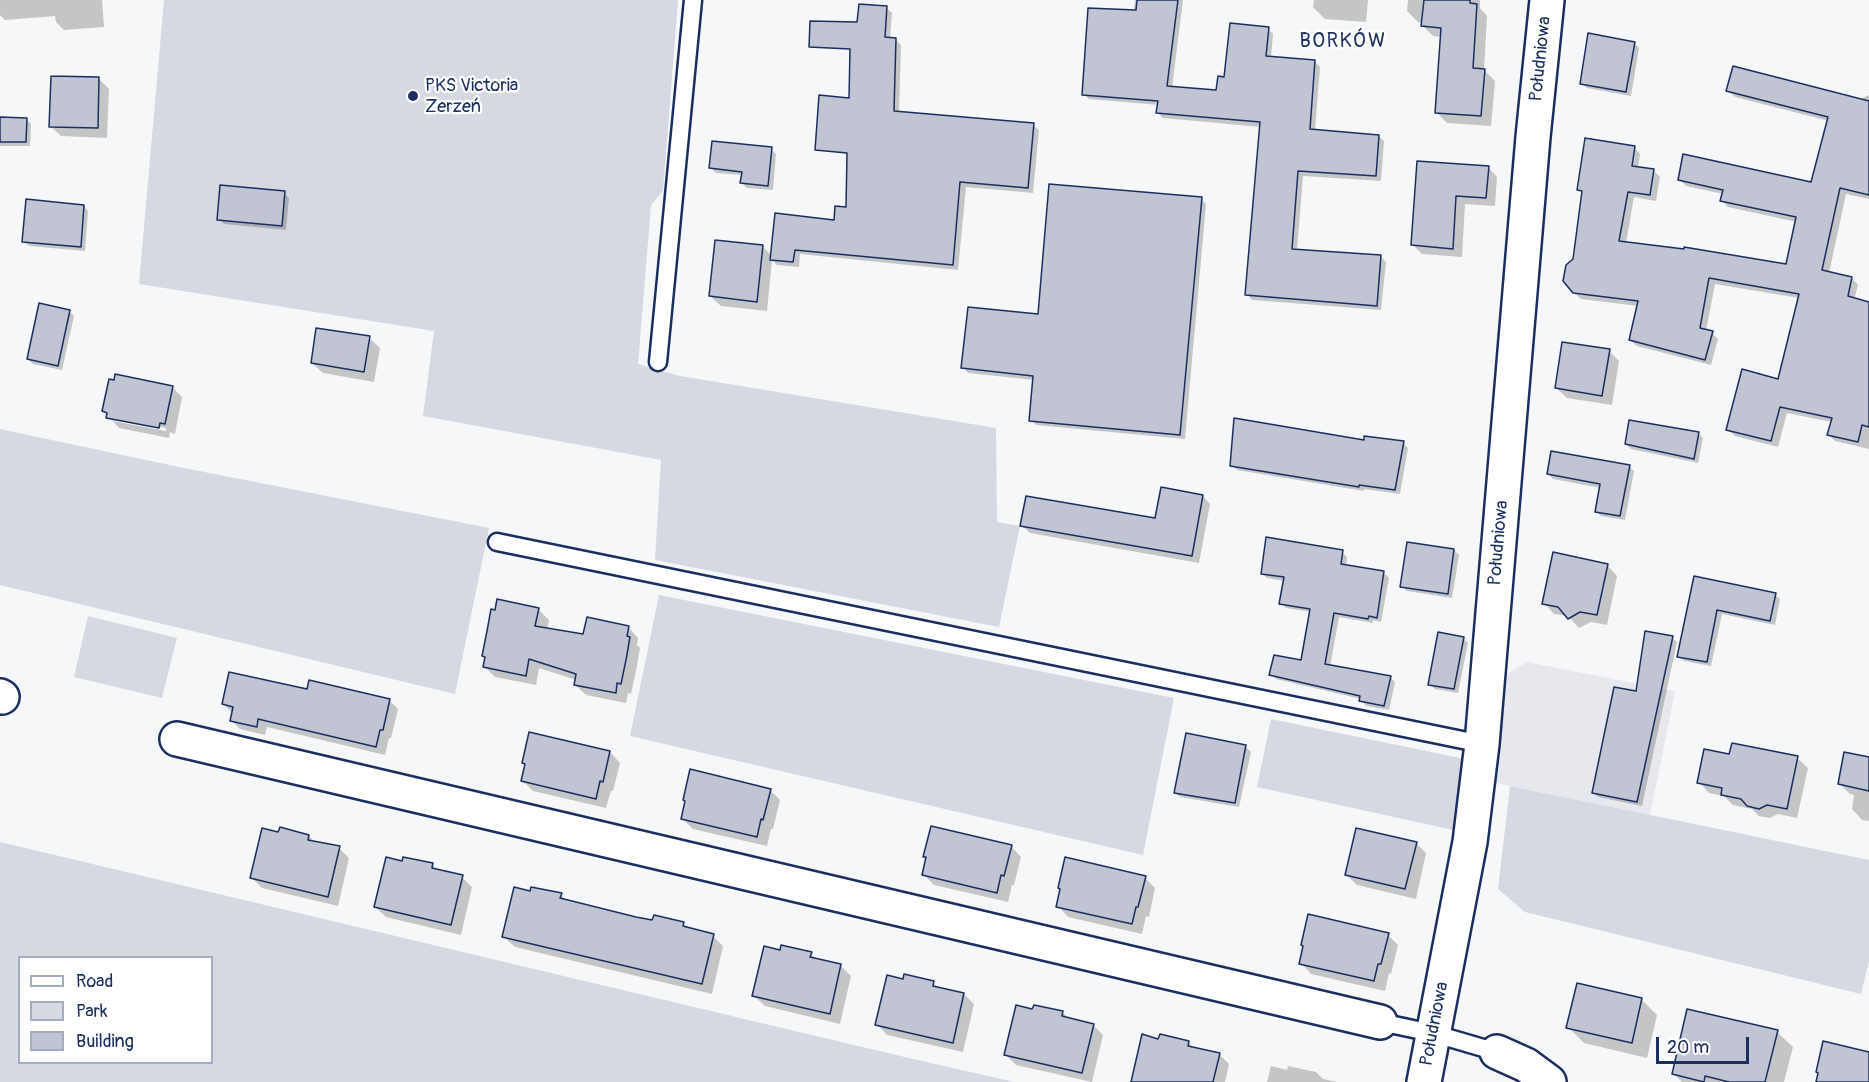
<!DOCTYPE html>
<html>
<head>
<meta charset="utf-8">
<style>
  body { margin:0 }
  #map { position:relative; width:1869px; height:1082px; overflow:hidden; background:#f6f7f9; font-family:Pangolin,sans-serif }
  canvas { display:block }
  .legend { position:absolute; left:18px; top:956px; width:195px; height:108px; box-sizing:border-box; background:#fff; border:2px solid #a4acbf; margin:0; padding:8px 10px; list-style:none; font-size:18px; color:#1b2f5e }
  .legend li { display:flex; align-items:center; gap:12px; height:30px }
  .legend b { width:30px; border:2px solid #a4acbf }
  .scale { position:absolute; left:1656px; top:1037px; width:93px; height:27px; box-sizing:border-box; border:3px solid #1b2f5e; border-top:0; padding-left:8px; font-size:18px; line-height:21px; white-space:nowrap; color:#1b2f5e; -webkit-text-stroke:4px #fff; paint-order:stroke }
</style>
</head>
<body>
<div id="map">
<canvas width="1869" height="1082"></canvas>
<ul class="legend">
<li><b style="height:8px;background:#fff"></b>Road</li>
<li><b style="height:16px;background:#d6d9e2"></b>Park</li>
<li><b style="height:16px;background:#c0c4d3"></b>Building</li>
</ul>
<div class="scale">20 m</div>
</div>
<script>
const context = document.querySelector('canvas').getContext('2d');
context.lineJoin = 'round';
function fill(path, color) { context.fillStyle = color; context.fill(path, 'evenodd'); }
const toPath = rows => new Path2D(rows.map(r => 'M' + r).join(''));
function trace(path, color, width, dash) { context.strokeStyle = color; context.lineWidth = width; context.lineCap = dash ? 'butt' : 'round'; context.setLineDash(dash || []); context.stroke(path); }
function label(font, color, halo, rows, align = 'center') {
  context.font = font + ' Pangolin,sans-serif'; context.lineWidth = 4.5; context.setLineDash([]); context.textBaseline = 'middle'; context.strokeStyle = halo; context.fillStyle = color; for (const [text, x, y, turn = 0] of rows) {
    context.save(); context.translate(x, y); context.rotate((+turn || 0) * Math.PI / 180); context.textAlign = isNaN(turn) ? turn : align; if (halo) context.strokeText(text, 0, 0); context.fillText(text, 0, 0); context.restore();
  }
}
const built = toPath([
  [1527,662,1675,691,1650,815,1492,782,1502,677]
]);
const green = toPath([
  [164,0,678,0,663,191,651,205,638,364,680,376,996,428,997,522,1020,526,999,627,655,560,661,460,423,416,434,331,139,284],
  [0,429,179,467,489,528,455,694,0,585],
  [659,595,1174,698,1143,855,630,736],
  [88,616,177,638,162,698,74,677],
  [1271,719,1465,759,1453,830,1257,787],
  [1510,786,1869,860,1869,961,1861,994,1525,912,1498,889],
  [0,842,896,1055,1014,1082,0,1082],
  [20,958,212,958,212,1062,20,1062]
]);
const shadow = toPath([
  [0,0,102,0,104,27,64,30,56,22,55,16,5,20,0,15],
  [1135,0,1183,0,1172,88,1218,91,1225,79,1268,29,1273,34,1271,58,1315,62,1320,67,1315,131,1379,136,1384,141,1381,181,1303,176,1297,251,1381,257,1386,262,1381,310,1252,300,1247,294,1261,127,1163,118,1158,113,1159,105,1089,99,1084,94,1134,12],
  [1314,0,1368,0,1366,22,1325,19,1313,7],
  [1408,0,1480,0,1480,8,1487,16,1484,70,1495,81,1491,126,1447,123,1436,112,1442,37,1433,36,1423,26,1423,22,1418,22,1407,11],
  [886,8,892,13,890,39,895,39,901,45,899,113,1033,125,1039,130,1033,193,966,187,958,270,800,254,799,267,777,265,772,260,767,311,721,306,710,296,762,246,772,256,835,221,847,208],
  [1634,43,1639,48,1631,96,1587,88,1582,83],
  [99,79,109,89,107,138,61,136,50,126],
  [1728,91,1858,100,1869,95,1869,199,1846,194,1829,273,1852,278,1858,285,1854,300,1869,303,1869,449,1835,441,1829,435,1832,422,1787,413,1778,447,1735,436,1728,430,1779,380,1799,298,1715,284,1706,331,1712,333,1718,339,1711,365,1637,346,1630,340,1638,306,1581,299,1574,292,1575,260,1584,194,1579,190,1634,147,1640,154,1638,168,1654,171,1660,177,1656,201,1634,197,1626,243,1787,266,1797,222,1728,207,1722,201,1723,194,1686,186,1679,179,1812,184,1829,121,1735,97],
  [0,119,26,119,31,124,30,146,0,146],
  [771,149,776,154,773,190,747,188,742,183,743,175,716,173,711,168],
  [1418,163,1488,167,1497,177,1495,206,1465,204,1462,257,1422,254,1413,245],
  [284,193,289,198,286,230,224,224,219,219],
  [1201,199,1206,204,1185,439,1036,425,1031,420,1034,380,968,373,963,367,1040,316],
  [84,206,88,211,85,251,29,246,24,241],
  [69,311,74,316,62,370,33,364,28,359],
  [369,338,380,348,374,382,323,373,312,363],
  [1609,351,1619,361,1612,405,1567,398,1556,388],
  [172,387,182,397,175,434,170,432,169,438,119,428,104,411],
  [113,418,166,428,166,431,113,421],
  [1698,433,1703,438,1698,463,1631,449,1626,444],
  [1365,441,1403,443,1408,448,1400,494,1364,489,1364,491,1237,470,1232,465],
  [1629,466,1634,471,1625,520,1601,516,1596,511,1601,488,1553,479,1548,474],
  [1203,496,1210,504,1199,563,1030,533,1022,526,1156,520],
  [1454,550,1459,555,1452,598,1407,591,1402,586],
  [1342,552,1347,557,1346,567,1384,573,1389,578,1381,622,1373,620,1373,623,1339,617,1330,667,1390,677,1395,682,1389,710,1366,706,1361,699,1276,679,1271,674,1302,662,1311,612,1286,608,1281,603,1285,581,1267,578,1262,573],
  [1607,565,1617,576,1607,625,1591,622,1579,628,1568,616,1554,614,1544,603],
  [1695,578,1775,595,1780,599,1775,625,1722,614,1711,666,1684,661,1679,656],
  [538,609,549,620,547,630,584,636,628,627,638,638,637,645,640,648,636,671,631,694,628,693,626,703,586,695,575,685,576,680,539,668,536,685,495,677,485,667],
  [1463,638,1468,643,1458,693,1435,689,1430,684],
  [1672,638,1677,642,1642,806,1598,797,1593,792,1637,693],
  [308,691,389,700,398,709,391,738,389,738,385,755,267,727,265,735,240,729,231,720,233,713,223,704],
  [1246,747,1251,752,1239,807,1180,797,1175,792],
  [610,752,620,763,613,791,611,791,606,808,533,791,523,781],
  [1730,756,1797,758,1808,768,1797,818,1778,814,1770,818,1759,816,1752,809,1733,805,1724,796,1709,793,1699,782],
  [1869,759,1869,821,1862,820,1852,809,1854,795,1850,794,1840,784],
  [770,790,780,800,773,829,771,829,767,846,693,829,683,819],
  [279,834,309,836,315,843,339,848,349,858,338,906,262,888,252,878],
  [1416,843,1426,853,1416,899,1357,885,1347,875],
  [1011,846,1021,857,1014,885,1012,885,1008,902,934,885,924,875,927,859,925,856],
  [432,865,439,872,462,877,472,887,461,935,386,917,375,907],
  [1145,878,1155,888,1149,917,1146,916,1142,934,1068,917,1058,906],
  [532,893,561,895,567,901,636,918,683,924,688,929,713,936,723,946,712,994,515,947,504,937],
  [1388,935,1398,945,1391,974,1389,973,1385,991,1311,974,1301,963],
  [811,954,817,960,841,966,851,976,840,1024,765,1006,754,996],
  [904,980,933,983,939,989,964,994,974,1004,963,1052,887,1035,877,1024],
  [1642,1000,1657,1015,1647,1058,1584,1043,1568,1027],
  [1033,1011,1063,1013,1069,1019,1093,1025,1103,1035,1092,1082,1016,1065,1006,1055],
  [1777,1032,1793,1047,1784,1082,1682,1082,1674,1074],
  [1189,1043,1195,1049,1219,1054,1229,1064,1225,1082,1133,1082],
  [1271,1066,1287,1070,1288,1066,1316,1072,1323,1079,1337,1082,1267,1082]
]);
const building = toPath([
  [1137,0,1178,0,1167,86,1216,90,1218,76,1224,77,1230,23,1269,27,1266,56,1315,60,1310,129,1379,135,1376,176,1298,171,1292,249,1381,255,1377,306,1245,295,1260,122,1156,113,1158,101,1082,95,1088,8,1136,10,1137,0],
  [1424,0,1470,0,1470,3,1477,4,1473,68,1485,69,1481,116,1435,113,1441,28,1421,26,1424,0],
  [859,4,887,6,885,37,896,38,894,111,1034,123,1028,188,960,182,953,265,795,250,793,262,770,260,775,213,834,220,835,206,846,207,847,153,815,150,819,95,849,98,850,49,809,47,810,21,857,22,859,4],
  [1588,33,1635,42,1626,92,1580,84,1588,33],
  [1733,66,1869,101,1869,195,1840,188,1822,270,1852,277,1848,296,1869,302,1869,427,1862,425,1858,442,1827,435,1832,418,1780,407,1771,441,1726,430,1742,369,1778,379,1799,294,1709,278,1700,328,1713,331,1705,360,1629,340,1638,301,1573,293,1563,281,1566,265,1573,259,1582,191,1577,190,1585,138,1635,146,1632,166,1654,169,1650,195,1628,192,1619,241,1684,249,1684,247,1786,264,1796,217,1720,201,1723,190,1678,180,1683,154,1811,182,1828,117,1726,91,1733,66],
  [51,76,99,77,98,128,49,127,51,76],
  [0,117,27,118,26,142,0,142,0,117],
  [712,141,772,147,768,186,740,183,742,172,709,168,712,141],
  [1417,161,1489,166,1486,198,1456,196,1453,249,1411,245,1417,161],
  [1049,184,1202,197,1180,435,1029,421,1033,376,961,368,968,307,1038,314,1049,184],
  [220,185,285,191,282,226,217,220,220,185],
  [26,199,84,205,81,247,22,242,26,199],
  [715,240,763,245,757,302,709,296,715,240],
  [39,303,70,310,58,366,27,359,39,303],
  [316,328,370,336,364,372,311,363,316,328],
  [1562,342,1610,349,1602,396,1555,388,1562,342],
  [115,374,173,386,165,424,160,423,159,428,106,418,107,413,102,411,109,379,114,380,115,374],
  [1234,418,1364,440,1364,436,1404,441,1395,490,1359,485,1359,487,1230,466,1234,418],
  [1629,420,1699,432,1694,459,1625,444,1629,420],
  [1551,451,1630,465,1620,516,1595,512,1600,484,1547,474,1551,451],
  [1161,487,1203,495,1192,556,1020,526,1026,496,1155,518,1161,487],
  [1266,537,1343,550,1341,564,1384,571,1377,618,1369,616,1368,619,1334,613,1325,664,1391,676,1384,706,1359,701,1360,696,1269,675,1274,655,1301,660,1310,609,1279,604,1284,577,1261,574,1266,537],
  [1407,542,1454,549,1448,594,1400,587,1407,542],
  [1553,552,1608,564,1597,615,1580,612,1568,619,1558,607,1542,604,1553,552],
  [1694,576,1776,593,1770,621,1717,610,1707,662,1677,657,1694,576],
  [497,599,539,608,535,626,583,634,587,617,629,626,627,636,630,637,626,660,621,684,617,683,616,693,574,685,576,674,529,659,526,676,483,667,485,657,482,656,487,631,491,609,495,610,497,599],
  [1645,631,1673,636,1637,802,1592,793,1614,687,1636,691,1645,631],
  [1438,632,1464,637,1454,689,1428,685,1438,632],
  [229,672,307,689,309,680,390,699,383,730,380,730,376,747,258,719,257,727,230,721,233,707,222,704,229,672],
  [529,732,610,751,603,782,600,781,596,799,521,781,525,764,522,763,529,732],
  [1186,733,1246,745,1235,803,1174,793,1186,733],
  [1732,743,1798,756,1787,809,1767,805,1759,809,1747,806,1741,799,1721,795,1722,788,1697,783,1704,749,1729,754,1732,743],
  [1844,752,1869,757,1869,791,1838,784,1844,752],
  [690,769,771,789,763,820,761,819,757,837,681,819,685,801,683,800,690,769],
  [931,826,1012,845,1004,876,1001,875,997,893,922,875,926,857,923,857,931,826],
  [280,827,309,835,308,840,340,846,328,897,250,878,262,828,278,832,280,827],
  [1356,828,1417,842,1405,889,1345,875,1356,828],
  [386,857,402,861,403,857,433,863,432,868,463,875,451,925,374,907,386,857],
  [1065,857,1146,876,1138,907,1136,907,1132,924,1056,907,1060,889,1058,888,1065,857],
  [514,887,530,891,531,887,562,893,560,898,636,917,652,920,654,915,684,922,683,926,714,934,702,984,502,937,514,887],
  [1308,914,1389,933,1381,964,1378,964,1374,981,1299,964,1303,946,1301,945,1308,914],
  [781,945,812,952,810,957,841,964,830,1014,752,996,764,946,780,950,781,945],
  [904,974,934,981,933,986,964,993,953,1043,875,1025,887,975,903,979,904,974],
  [1577,983,1642,998,1632,1043,1566,1028,1577,983],
  [1016,1005,1032,1009,1034,1005,1063,1011,1062,1016,1094,1024,1082,1073,1004,1055,1016,1005],
  [1687,1009,1778,1030,1765,1082,1729,1082,1705,1076,1704,1082,1672,1074,1687,1009],
  [1142,1034,1158,1039,1160,1034,1189,1041,1188,1046,1220,1053,1213,1082,1131,1082,1142,1034],
  [1823,1041,1869,1052,1869,1082,1816,1082,1818,1073,1816,1072,1823,1041]
]);
const service = toPath([
  [658,362,693,0],
  [497,542,1482,744],
  [1380,1022,1432,1033,1497,1052]
]);
const minor = toPath([
  [0,696,2,697],
  [177,739,1380,1022],
  [1497,1052,1526,1065,1549,1082],
  [1424,1082,1470,842,1482,744,1533,137,1547,0]
]);
const markers = [
  [413,96,6,"#1b2f5e"]
];
const streetNames = [
  ["Południowa",1541,59,-84],
  ["Południowa",1499,543,-85],
  ["Południowa",1435,1024,-79]
];
const poiNames = [
  ["PKS Victoria",425,86],
  ["Zerzeń",425,107]
];
const neighbourhoodNames = [
  ["BORKÓW",1343,42]
];
fill(built, '#e6e8ee');
fill(green, '#d6d9e2');
fill(shadow, '#0003');
fill(building, '#c0c4d3');
trace(building, '#1b2f5e', 1.5);
trace(service, '#1b2f5e', 21);
trace(minor, '#1b2f5e', 38);
trace(service, '#fff', 16);
trace(minor, '#fff', 33);
for (const [x, y, r, color] of markers) { const dot = new Path2D(); dot.arc(x, y, r, 0, 2 * Math.PI); context.fillStyle = color; context.fill(dot); trace(dot, '#fff', 2); }
label('18px', '#1b2f5e', '#fff', streetNames);
label('18px', '#1b2f5e', '#fff', poiNames, 'left');
context.letterSpacing = '1.5px';
label('20px', '#1b2f5e', '#fff', neighbourhoodNames);
context.letterSpacing = '0px';
</script>
</body>
</html>
